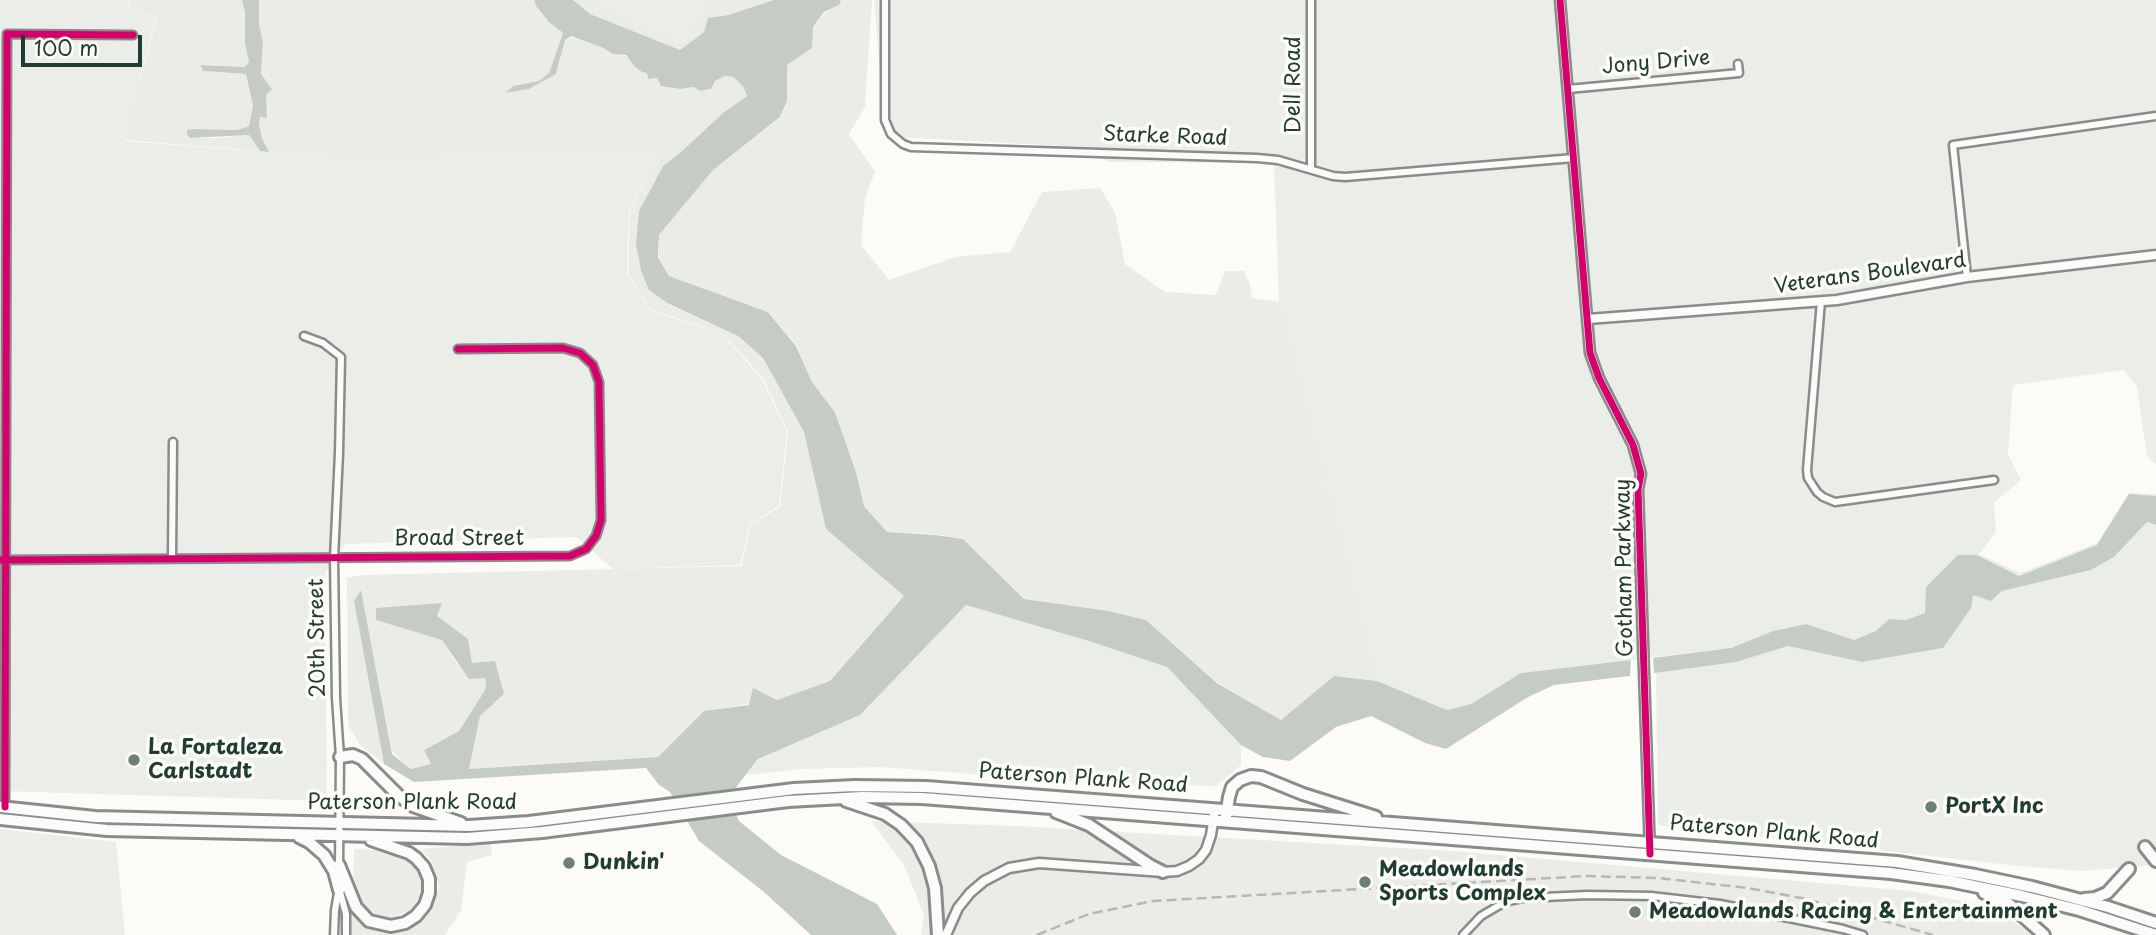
<!DOCTYPE html>
<html>
<head>
<meta charset="utf-8">
<style>
  body { margin:0 }
  #map { position:relative; width:2156px; height:935px; overflow:hidden; background:#fcfbf8; font-family:"Playpen Sans",sans-serif }
  canvas { display:block }
  .scale { position:absolute; left:21px; top:35px; width:121px; height:32px; box-sizing:border-box; border:4px solid #1f3d34; border-top:0; padding-left:9px; font-size:21px; line-height:24px; white-space:nowrap; color:#1f3d34; -webkit-text-stroke:5px #fdfcf7; paint-order:stroke }
</style>
</head>
<body>
<div id="map">
<canvas width="2156" height="935"></canvas>
<div class="scale">100 m</div>
</div>
<script>
const context = document.querySelector('canvas').getContext('2d');
context.lineJoin = 'round';
function fill(path, color) { context.fillStyle = color; context.fill(path, 'evenodd'); }
const toPath = rows => new Path2D(rows.map(r => 'M' + r).join(''));
function trace(path, color, width, dash) { context.strokeStyle = color; context.lineWidth = width; context.lineCap = dash ? 'butt' : 'round'; context.setLineDash(dash || []); context.stroke(path); }
function label(font, color, halo, rows, align = 'center') {
  context.font = font + ' "Playpen Sans",sans-serif'; context.lineWidth = 7; context.setLineDash([]); context.textBaseline = 'middle'; context.strokeStyle = halo; context.fillStyle = color; for (const [text, x, y, turn = 0] of rows) {
    context.save(); context.translate(x, y); context.rotate((+turn || 0) * Math.PI / 180); context.textAlign = isNaN(turn) ? turn : align; if (halo) context.strokeText(text, 0, 0); context.fillText(text, 0, 0); context.restore();
  }
}
const built = toPath([
  [0,0,128,0,129,8,156,18,124,141,269,152,439,161,440,151,661,149,629,211,627,273,650,310,722,334,762,379,787,432,779,506,750,524,740,565,613,569,576,537,346,544,325,573,327,801,0,791],
  [589,0,710,0,681,43],
  [874,0,2156,0,2156,465,2147,456,2137,387,2124,370,2013,385,2008,454,2021,480,1994,503,1996,532,1979,554,2020,573,2097,543,2129,493,2156,494,2156,496,2129,495,2098,545,2019,576,1977,555,1925,613,1906,620,1889,619,1877,631,1854,640,1806,624,1773,631,1731,648,1521,673,1471,704,1447,710,1377,681,1299,388,1279,302,1274,163,1110,162,1063,146,897,137,884,118],
  [2147,522,2156,525,2156,865,2082,871,2009,865,1658,825,1656,672,1736,662,1788,646,1862,662,1943,648,1973,595,1991,601,2002,591,2091,570,2114,557],
  [966,605,1092,642,1167,667,1241,745,1241,765,1216,786,1177,785,1176,789,880,767,802,769,747,775,758,759,860,715],
  [0,829,116,842,125,935,0,935]
]);
const green = toPath([
  [128,0,242,0,245,12,245,44,249,62,245,67,200,65,203,71,246,74,253,106,249,126,237,130,193,129,187,130,187,134,191,138,215,138,249,135,260,151,124,140,157,18,130,8],
  [259,0,534,0,536,6,549,22,563,33,549,73,539,81,513,86,506,93,529,89,556,74,565,40,571,37,603,48,613,54,626,56,634,66,642,72,647,73,648,79,657,78,661,86,680,89,694,87,701,91,711,89,715,81,725,76,733,77,743,86,747,96,723,113,681,152,663,166,639,211,669,305,738,336,763,358,804,432,826,529,904,596,830,681,777,700,704,711,658,757,468,769,480,716,504,694,471,663,436,616,441,603,425,633,442,640,457,664,486,678,485,690,459,731,424,750,432,764,411,769,392,751,361,590,354,601,384,764,361,746,348,725,347,578,362,575,741,566,751,524,780,507,788,432,763,378,723,334,650,309,628,273,630,211,661,149,440,151,440,161,269,152,262,138,259,124,260,117,267,118,266,94,272,89,261,74,263,42,259,23],
  [573,0,589,0,681,43,710,0,774,0,728,15,708,18,704,32,680,50,590,14],
  [841,0,872,0,865,107,849,134,875,172,865,198,861,245,889,280,955,257,1010,252,1042,192,1100,188,1115,212,1125,264,1165,292,1216,295,1225,271,1244,271,1250,284,1252,298,1279,302,1377,681,1334,676,1281,720,1217,682,1146,620,1109,611,1024,599,963,539,936,534,887,532,864,506,856,471,835,411,812,382,797,346,769,312,669,276,659,257,659,235,713,170,781,117,787,101,787,65,812,48,813,27,826,12,838,5],
  [871,821,1017,826,1454,851,1912,891,1996,908,2032,935,921,935,924,915,904,865],
  [491,843,492,855,467,862,461,911,445,935,351,935,350,911,370,928,406,929,431,912,439,887,431,861,421,849],
  [354,849,384,850,410,861,423,879,420,898,410,910,389,919,370,914,357,901,353,890]
]);
const water = toPath([
  [242,0,259,0,259,24,263,42,261,74,272,89,266,95,267,118,260,117,259,124,262,138,269,152,260,151,249,135,190,138,187,134,187,130,193,129,237,130,249,126,253,106,246,74,203,71,200,65,245,67,249,62,245,44,245,12],
  [534,0,573,0,590,14,680,50,704,32,708,18,728,15,774,0,841,0,839,5,824,12,813,27,812,48,787,65,787,101,780,117,713,170,659,235,658,257,669,276,768,312,796,346,812,382,835,412,856,472,864,506,887,532,936,535,963,539,1024,599,1109,611,1146,620,1217,683,1281,720,1334,676,1377,681,1447,710,1471,704,1521,673,1631,660,1630,676,1554,685,1528,697,1446,749,1425,743,1371,716,1336,727,1290,761,1263,757,1241,745,1167,667,1092,642,966,605,860,715,758,759,737,786,730,801,739,821,781,855,877,904,897,935,811,935,764,892,699,841,670,792,659,785,646,768,414,782,384,764,354,601,361,590,392,754,411,769,431,764,424,750,459,731,485,690,486,678,469,679,442,640,376,620,376,608,442,603,437,616,468,639,472,663,495,661,504,694,480,716,469,769,658,757,704,711,749,705,753,688,777,700,830,681,904,596,826,529,804,432,763,358,738,336,669,304,649,290,641,270,636,244,639,211,663,166,681,152,723,113,747,96,743,86,733,77,725,76,715,81,711,89,700,91,694,87,680,89,661,86,657,78,648,79,647,73,642,72,634,66,626,55,613,54,603,48,571,36,565,40,556,74,529,89,505,93,513,86,539,81,549,73,563,33,549,22,536,6],
  [2129,494,2156,496,2156,525,2147,522,2114,557,2091,570,2002,591,1991,601,1973,595,1971,608,1943,648,1862,662,1788,646,1736,662,1654,673,1653,658,1731,648,1773,631,1806,624,1854,640,1876,631,1889,619,1906,620,1925,613,1926,587,1958,555,1977,555,2019,576,2097,545]
]);
const pier = toPath([
  [737,788,738,791,733,801,739,814,684,821,669,797]
]);
const minor = toPath([
  [885,0,885,120,891,134,903,144,911,147,1257,158,1278,160,1333,176,1345,177,1574,158],
  [1311,0,1311,169],
  [1568,89,1739,73,1738,64],
  [1967,277,1953,145,2156,116],
  [1821,301,1807,470,1808,478,1817,492,1823,497,1835,502,1994,480],
  [304,336,323,343,341,357,339,453,334,558,336,698,340,757,339,865],
  [172,558,173,442],
  [0,560,570,556,586,549,596,536,601,520,599,382,593,365,580,353,563,348,458,349],
  [5,807,7,34,133,35],
  [340,892,346,914,346,935],
  [334,935,335,910,339,887],
  [1463,935,1481,916,1505,902,1523,898,1587,895,1651,896,1720,904,1843,929,1863,935]
]);
const tertiary = toPath([
  [1560,0,1590,353,1599,378,1633,445,1641,474,1638,489,1650,854],
  [1588,319,1837,300,1967,277,2156,255],
  [946,935,958,908,970,893,984,881,1009,868,1039,863,1163,872,1177,871,1189,866,1199,859,1206,850,1211,835,1214,815]
]);
const primary = toPath([
  [340,757,353,755,362,759,399,796,413,806,461,823],
  [846,801,885,814,901,825,917,842,929,866,935,888,938,935],
  [0,807,95,817,469,826,529,822,794,789,855,786,926,787,1897,862,1975,875,2032,887,2108,907,2156,923],
  [1056,812,1089,825,1151,866,1163,872],
  [1226,816,1229,797,1232,787,1240,780,1251,776,1261,777,1303,794,1376,817],
  [0,819,107,830,467,838,542,832,788,801,862,797,922,798,1891,873,1949,881,2022,896,2079,910,2156,935],
  [299,837,309,842,324,855,334,871,339,890],
  [2145,847,2156,861],
  [339,865,356,907,369,921,391,926,405,923,416,916,425,905,429,893,429,879,424,867,416,858,409,853,371,840],
  [1984,893,2009,904,2044,935],
  [2084,899,2095,898,2107,893,2129,869]
]);
const rail = toPath([
  [1037,935,1089,914,1153,901,1586,876,1658,878,1748,888,1807,899,1933,935]
]);
const cycleway = toPath([
  [1560,0,1590,353,1599,378,1633,445,1641,474,1638,489,1650,854],
  [0,560,570,556,586,549,596,536,601,520,599,382,593,365,580,353,563,348,458,349],
  [5,807,7,34,133,35]
]);
const markers = [
  [134,760,7,"#6c8079"],
  [1931,807,7,"#6c8079"],
  [569,863,7,"#6c8079"],
  [1365,882,7,"#6c8079"],
  [1635,912,7,"#6c8079"]
];
const streetNames = [
  ["Jony Drive",1656,63,-5],
  ["Dell Road",1294,85,-90],
  ["Starke Road",1165,137,2],
  ["Veterans Boulevard",1870,274,-8],
  ["Broad Street",459,539],
  ["Gotham Parkway",1625,568,-91],
  ["20th Street",318,638,-91],
  ["Paterson Plank Road",1083,779,4],
  ["Paterson Plank Road",412,803],
  ["Paterson Plank Road",1774,833,5]
];
const poiNames = [
  ["La Fortaleza",148,748],
  ["Carlstadt",148,772],
  ["PortX Inc",1945,807],
  ["Dunkin'",583,863],
  ["Meadowlands",1379,870],
  ["Sports Complex",1379,894],
  ["Meadowlands Racing & Entertainment",1649,912]
];
fill(built, '#ebede8');
fill(green, '#ebece8');
fill(water, '#c5ccc6');
fill(pier, '#fcfbf8');
trace(minor, '#888d8a', 11);
trace(tertiary, '#888d8a', 13);
trace(primary, '#888d8a', 16);
trace(minor, '#fbfbf9', 6);
trace(tertiary, '#fbfbf9', 8);
trace(primary, '#fbfbf9', 10);
trace(rail, '#b5b8b6', 2.5, [10, 5]);
trace(cycleway, '#d6006c', 7);
for (const [x, y, r, color] of markers) { const dot = new Path2D(); dot.arc(x, y, r, 0, 2 * Math.PI); context.fillStyle = color; context.fill(dot); trace(dot, '#fdfcf7', 2.5); }
label('21px', '#1f3d34', '#fdfcf7', streetNames);
label('bold 21px', '#1f3d34', '#fdfcf7', poiNames, 'left');
</script>
</body>
</html>
